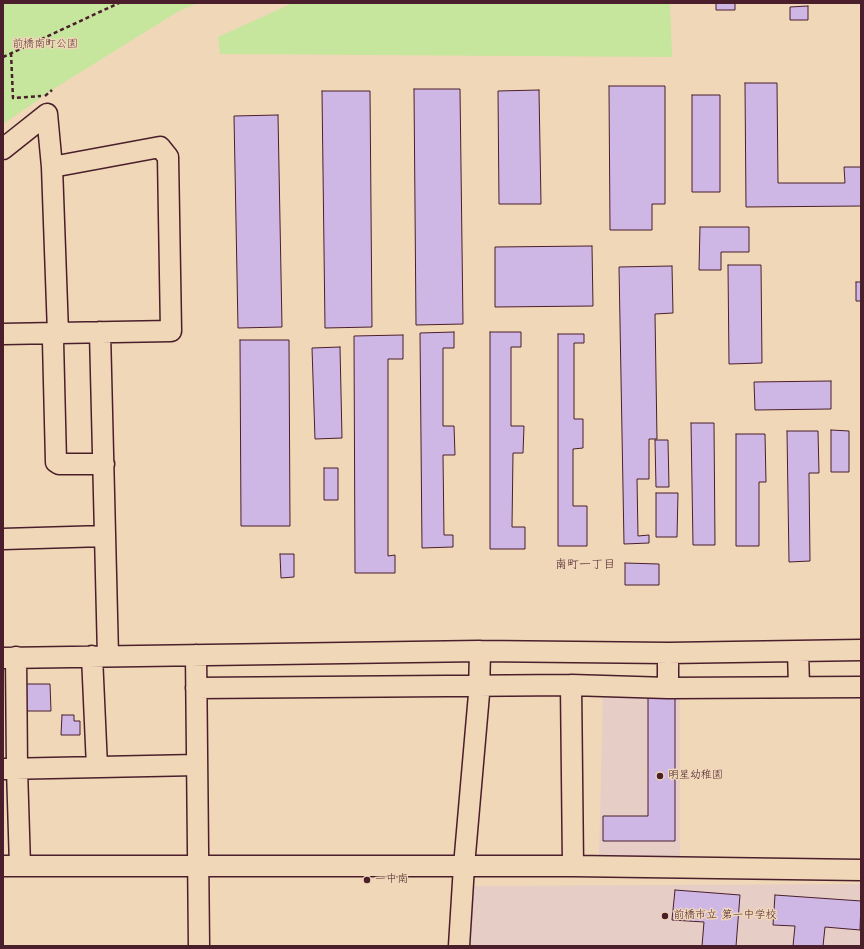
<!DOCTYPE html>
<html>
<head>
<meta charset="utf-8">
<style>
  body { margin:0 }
  #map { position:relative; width:864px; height:949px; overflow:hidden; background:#f0d7b8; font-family:"Architects Daughter",sans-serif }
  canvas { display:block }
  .frame { position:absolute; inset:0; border:4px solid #4a1f2b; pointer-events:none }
</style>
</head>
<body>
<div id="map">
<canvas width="864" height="949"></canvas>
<div class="frame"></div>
</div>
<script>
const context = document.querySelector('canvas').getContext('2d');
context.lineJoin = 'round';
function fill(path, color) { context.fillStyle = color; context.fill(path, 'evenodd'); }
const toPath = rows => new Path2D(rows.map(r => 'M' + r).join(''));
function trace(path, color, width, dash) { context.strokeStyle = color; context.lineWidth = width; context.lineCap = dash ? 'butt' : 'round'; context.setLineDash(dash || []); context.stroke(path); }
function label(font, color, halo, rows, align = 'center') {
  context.font = font + ' "Architects Daughter","Klee One",sans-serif'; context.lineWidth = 3; context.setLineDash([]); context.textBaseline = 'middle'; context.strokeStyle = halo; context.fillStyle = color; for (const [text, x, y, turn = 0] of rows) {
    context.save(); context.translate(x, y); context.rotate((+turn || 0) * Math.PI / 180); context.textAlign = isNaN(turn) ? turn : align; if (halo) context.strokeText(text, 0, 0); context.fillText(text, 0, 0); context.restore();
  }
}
const built = toPath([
  [680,691,680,859,599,860,603,692],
  [861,884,861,946,466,946,471,886]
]);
const green = toPath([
  [3,3,198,3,179,11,55,88,3,124],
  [293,3,670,3,672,57,220,54,218,37]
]);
const building = toPath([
  [716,3,735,3,735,10,716,10,716,3],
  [808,6,808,20,790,20,790,7,808,6],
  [745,83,777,83,778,183,845,183,844,167,861,167,861,206,746,207,745,83],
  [609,86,665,86,665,204,652,204,652,230,610,230,609,86],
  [414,89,460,89,463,324,416,325,414,89],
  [539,90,541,204,499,204,498,91,539,90],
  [322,91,370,91,372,327,325,328,322,91],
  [692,95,720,95,720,192,692,192,692,95],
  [278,115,282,327,238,328,234,116,278,115],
  [700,227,749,227,749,252,721,252,721,270,699,270,700,227],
  [592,246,593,306,495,307,495,247,592,246],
  [728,265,761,265,762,363,729,364,728,265],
  [672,266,673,313,655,314,657,439,649,439,649,479,637,479,638,536,649,535,649,543,624,544,619,267,672,266],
  [856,282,861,282,861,301,856,301,856,282],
  [454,332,454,348,443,348,443,426,454,426,455,455,443,455,444,535,453,535,453,547,422,548,420,333,454,332],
  [490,332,521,332,521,347,511,347,511,426,524,426,523,453,513,453,512,527,525,527,525,549,490,549,490,332],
  [558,334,584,334,584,343,574,343,574,419,583,419,583,448,573,449,573,506,587,506,587,546,558,546,558,334],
  [403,335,403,359,388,359,388,556,395,555,395,573,355,573,354,336,403,335],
  [240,340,289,340,290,526,241,526,240,340],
  [340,347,342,438,315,439,312,348,340,347],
  [831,381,831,409,755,410,754,382,831,381],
  [691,423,714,423,715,545,693,545,691,423],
  [831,430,849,431,849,472,831,472,831,430],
  [787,431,818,431,819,473,809,473,810,561,789,562,787,431],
  [736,434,765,434,766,482,759,482,759,546,736,546,736,434],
  [655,440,668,440,669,487,656,487,655,440],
  [324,468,338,468,338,500,324,500,324,468],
  [656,493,678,493,677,537,656,537,656,493],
  [280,554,294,554,294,577,281,578,280,554],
  [625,563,659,564,659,585,625,585,625,563],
  [26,684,50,684,51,711,26,711,26,684],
  [648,695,675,696,675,841,603,841,603,816,648,816,648,695],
  [62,715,74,715,74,721,80,721,80,735,61,735,62,715],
  [675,890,740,895,736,946,702,946,704,922,672,920,675,890],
  [775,895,861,901,860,930,825,927,823,946,793,946,795,926,773,925,775,895]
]);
const path = toPath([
  [11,53,13,98,41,96],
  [3,57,119,3],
  [45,96,52,90]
]);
const minor = toPath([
  [3,149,47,114,52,167,58,333,171,331,168,157,160,147,52,167],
  [100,332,108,656],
  [58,333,53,341,56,462,59,464,104,464],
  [3,334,58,333],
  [3,539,105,536],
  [798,651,799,686],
  [196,655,199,946],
  [92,656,97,767],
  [16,657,17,769,20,866],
  [3,658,480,651,668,653,861,650],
  [571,685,573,866],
  [196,688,571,685,668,688,861,687],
  [668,688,668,653],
  [3,769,197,765],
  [3,866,573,866,861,870],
  [459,946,464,866,479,694,480,651]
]);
const markers = [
  [660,776,4,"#4a1f2b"],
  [367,880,4,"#4a1f2b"],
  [665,916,4,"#4a1f2b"]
];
const parkNames = [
  ["前橋南町公園",45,45]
];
const poiNames = [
  ["明星幼稚園",668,776],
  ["一中南",375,880],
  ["前橋市立 第一中学校",673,916]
];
const neighbourhoodNames = [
  ["南町一丁目",585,565]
];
fill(built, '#e6cdc6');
fill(green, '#c6e59d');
fill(building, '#cfb7e5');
trace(building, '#4a1f2b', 1);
trace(minor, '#4a1f2b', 23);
trace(path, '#4a1f2b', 2.5, [4, 3]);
trace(minor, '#f0d7b8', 20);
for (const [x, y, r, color] of markers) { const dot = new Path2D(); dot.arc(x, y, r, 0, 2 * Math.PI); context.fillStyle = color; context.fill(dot); trace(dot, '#f0d7b8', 1.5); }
label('11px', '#5d3d3c', '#f0d7b8', parkNames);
label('11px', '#4a1f2b', '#f0d7b8', poiNames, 'left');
label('12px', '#4a1f2b', '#f0d7b8', neighbourhoodNames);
</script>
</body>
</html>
